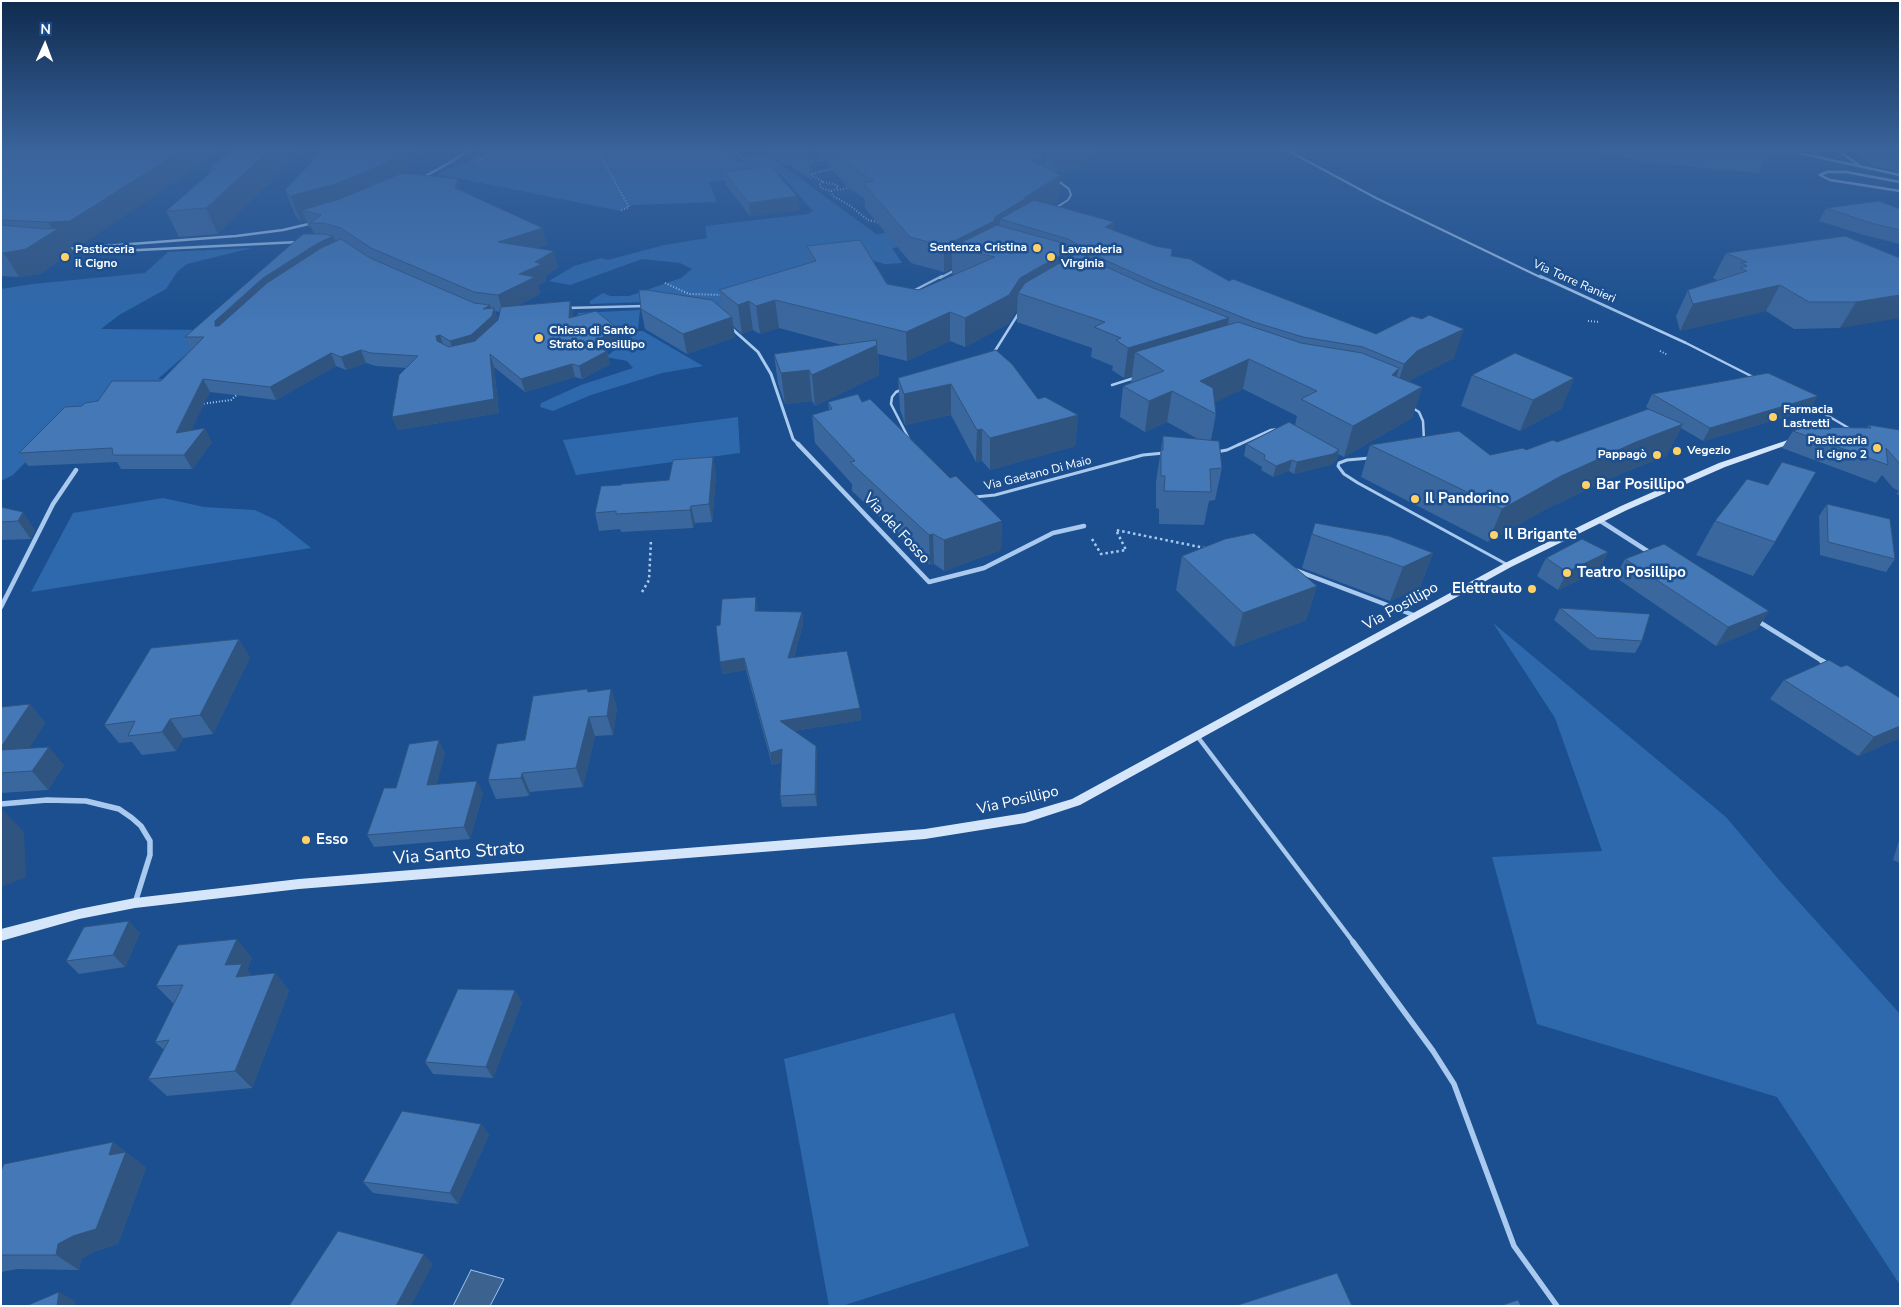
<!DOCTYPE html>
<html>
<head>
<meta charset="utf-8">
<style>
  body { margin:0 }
  #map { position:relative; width:1901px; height:1307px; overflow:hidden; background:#1b4f8f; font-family:"Nunito Sans",sans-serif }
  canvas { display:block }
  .frame { position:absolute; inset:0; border:2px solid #fff; pointer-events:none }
  .north { position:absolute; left:20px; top:20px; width:50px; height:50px; -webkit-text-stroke:4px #1b4f8f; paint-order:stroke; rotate:2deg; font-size:14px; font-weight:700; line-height:20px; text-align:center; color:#fff }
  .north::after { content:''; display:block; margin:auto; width:18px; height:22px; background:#fff; clip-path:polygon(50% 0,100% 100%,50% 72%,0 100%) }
</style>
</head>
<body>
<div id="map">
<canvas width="1901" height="1307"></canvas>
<div class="frame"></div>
<div class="north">N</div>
</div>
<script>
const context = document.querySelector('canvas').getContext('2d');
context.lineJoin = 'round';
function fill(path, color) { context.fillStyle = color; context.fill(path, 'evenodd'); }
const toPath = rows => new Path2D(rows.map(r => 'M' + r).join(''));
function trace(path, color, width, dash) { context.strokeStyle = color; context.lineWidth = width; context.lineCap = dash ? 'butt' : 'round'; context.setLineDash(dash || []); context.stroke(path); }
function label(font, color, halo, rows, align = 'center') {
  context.font = font + ' "Nunito Sans",sans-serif'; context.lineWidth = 5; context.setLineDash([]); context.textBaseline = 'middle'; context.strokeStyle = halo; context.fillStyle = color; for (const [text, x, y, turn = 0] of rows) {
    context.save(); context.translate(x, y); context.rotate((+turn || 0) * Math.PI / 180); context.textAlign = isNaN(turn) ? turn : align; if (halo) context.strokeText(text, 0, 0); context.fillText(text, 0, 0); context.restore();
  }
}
const green = toPath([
  [480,148,722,148,738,162,771,157,876,234,928,227,942,241,892,248,902,263,885,264,862,258,734,309,691,304,644,302,590,304,590,301,603,293,610,296,629,296,681,278,692,269,680,263,642,259,570,285,549,281,574,266,601,258,608,260,664,245,707,238,705,226,808,214,813,211,780,174,709,182,717,202,633,205,620,211,437,174,469,161,477,155],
  [252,248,187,264,177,272,166,289,119,315,101,329,214,330,158,379,171,379,66,421,13,475,1,481,1,289,33,284,145,273,168,252],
  [640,310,638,329,616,329,576,320,578,313],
  [643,331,703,366,662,373,591,395,553,411,540,407,541,403,581,385,633,368,627,361,606,357,633,335,599,335,608,332],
  [738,417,740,453,576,475,563,440],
  [163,498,204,507,255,510,276,520,311,548,31,592,73,513],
  [1493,623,1726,817,1780,881,1900,1014,1900,1285,1777,1097,1537,1024,1492,857,1602,851,1555,718],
  [954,1013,1029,1246,842,1306,829,1306,784,1059]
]);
const water = toPath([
  [471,1270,504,1279,490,1306,453,1306,471,1270]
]);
const pathFar1 = toPath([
  [596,148,629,207,620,211],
  [748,148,732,150,745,160,773,156,784,163,790,164],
  [478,161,486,157,492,148],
  [807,162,828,159],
  [808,173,823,182],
  [812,174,834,168],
  [823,182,837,185,838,188,831,191,821,188,820,184,823,182],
  [837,190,853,187],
  [831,191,833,196,849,205,868,220,881,223],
  [665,283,689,294,724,295],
  [1588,321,1600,322],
  [1660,351,1668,355],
  [201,404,231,400,239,393]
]);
const path = toPath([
  [1092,539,1101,554,1126,550,1116,530,1205,548],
  [642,592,649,580,651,540]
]);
const laneFar4 = toPath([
  [1283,148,1376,198,1542,278],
  [1054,209,1068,200,1071,195,1069,189,1057,180],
  [940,278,957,269]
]);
const laneFar3 = toPath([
  [1540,276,1686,343,1755,378],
  [911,292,942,276],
  [567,308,645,306],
  [993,354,1020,311],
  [1112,385,1134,378],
  [903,389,896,392,892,397,891,404,909,439],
  [1808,404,1852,430],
  [1411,407,1419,412,1423,421,1424,440],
  [1238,445,1271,430,1280,429]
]);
const laneFar2 = toPath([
  [1216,452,1227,450,1240,444],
  [1370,458,1347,460,1339,463,1338,466,1344,474,1358,483,1508,565],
  [975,497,995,495,1143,455,1164,453]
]);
const laneFar1 = toPath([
  [1197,736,1354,943]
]);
const lane = toPath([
  [1353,942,1433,1051,1454,1084,1514,1246,1557,1306]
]);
const streetFar3 = toPath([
  [1834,148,1859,165],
  [1794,152,1900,175],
  [422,178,456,159,465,152,465,148],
  [1900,182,1846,172,1827,172,1820,175,1830,180,1900,191],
  [65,249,236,236,283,230,313,223],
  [79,250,139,250,298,242]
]);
const streetFar2 = toPath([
  [730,327,758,352,771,374,793,439,799,445]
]);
const streetFar1 = toPath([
  [798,444,929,582,984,568,1053,533,1084,526],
  [1599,520,1652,554],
  [1295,570,1416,616],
  [1,607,53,504,76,470],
  [1756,620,1824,662]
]);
const street = toPath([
  [1822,661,1830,666],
  [1,804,47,800,86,801,119,809,132,818,141,826,150,841,150,855,135,903]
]);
const secondary = toPath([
  [1794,438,1800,438,1801,440,1725,467,1627,510,1511,567,1080,805,1025,823,925,839,299,889,135,908,79,919,1,941,1,929,79,909,135,898,299,879,925,829,1025,813,1072,799,1505,563,1621,506,1719,463,1794,438]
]);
const wall = toPath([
  [1,148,83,244,69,245,73,251,40,274,19,277,1,276],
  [233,148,218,234,179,237,166,211,211,172,209,168],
  [761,148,804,148,809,156,811,179],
  [815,148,1095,148,1095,155,1091,156,1090,164,1057,173,1060,175,1059,199,1051,204,1114,222,1113,230,1229,281,1376,334,1454,358,1408,381,1422,387,1412,418,1344,457,1338,454,1336,461,1330,465,1294,474,1289,471,1273,477,1261,470,1262,467,1244,456,1246,444,1295,425,1297,416,1243,389,1215,402,1216,414,1211,440,1222,468,1215,500,1209,501,1204,525,1159,524,1159,509,1156,508,1156,482,1163,436,1198,439,1167,422,1145,432,1120,417,1123,386,1131,383,1132,376,1124,378,1112,370,1113,366,1091,357,1092,348,1017,322,1017,309,1008,324,965,347,950,341,907,361,878,354,879,375,815,406,812,401,785,404,778,384,774,354,842,345,779,328,760,334,753,330,742,334,733,326,735,337,687,354,645,329,641,309,722,309,719,290,809,263,807,246,887,284,919,290,955,275,952,274,952,268,944,272,911,263,865,208,864,198,847,187],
  [1594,148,1837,148,1835,152,1818,154,1801,151,1798,156,1765,159,1759,173,1642,162,1615,154,1614,156],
  [1838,148,1900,148,1900,172,1873,166,1852,151,1844,151],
  [724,172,797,196,799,210,750,216,726,185],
  [404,173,461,190,547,245,536,248,558,267,545,276,546,281,538,285,540,294,517,306,570,301,573,314,573,317,617,328,620,341,605,350,607,351,610,364,582,379,575,377,525,392,494,367,499,413,398,430,392,417,406,368,376,366,366,363,346,370,336,366,276,400,210,392,191,430,212,442,192,469,121,469,117,462,28,466,19,453,82,406,161,381,191,349,185,337,314,234,311,227,308,226,306,220,301,222,295,215,285,190],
  [495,311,500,312,498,320],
  [1826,208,1900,209,1900,244,1864,235,1819,221],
  [1726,253,1900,258,1840,328,1794,329,1766,311,1680,331,1676,316,1688,290,1717,280,1713,278],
  [996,350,1038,399,1078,415,1075,446,990,470,982,461,976,462,951,415,905,425,900,409,898,378],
  [1472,375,1574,378,1561,409,1520,431,1461,406],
  [1652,394,1810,410,1703,441,1681,428,1666,456,1620,474,1546,509,1488,542,1361,477,1370,445,1490,455,1526,450,1557,442,1652,411,1646,407],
  [828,402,862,402,950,478,1002,521,1001,550,944,571,934,564,930,565,852,491,852,484,815,443,812,415,829,410],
  [1869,425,1900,430,1900,495,1896,494,1899,491,1893,488,1882,475,1876,483,1782,448,1793,431,1867,428],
  [713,457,716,474,712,522,695,523,693,528,621,532,620,529,599,531,595,513,621,485,669,480],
  [1782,462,1775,542,1753,576,1696,555,1715,521,1768,485],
  [1827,504,1895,559,1886,572,1820,555,1819,516],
  [1,507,35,530,31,539,1,540],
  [1315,523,1433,553,1420,587,1390,601,1302,568],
  [1608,552,1598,571,1558,590,1537,576,1546,558],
  [1182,556,1317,586,1306,620,1234,647,1176,590],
  [1625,559,1769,611,1757,629,1716,646,1615,577],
  [758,608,758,611,802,612,803,624,794,657,860,708,861,720,794,731,816,746,817,758,817,806,782,807,780,796,782,762,772,765,746,670,722,674,720,625],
  [1560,608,1642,641,1635,653,1590,650,1554,620],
  [250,657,213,734,183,738,176,751,142,755,132,742,119,743,104,725],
  [1784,680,1900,738,1858,756,1770,699],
  [611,689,617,708,613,735,595,736,583,787,530,792,529,796,496,799,488,780,588,692],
  [30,704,45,723,29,748,64,765,48,790,1,793,1,707],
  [445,753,436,785,483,793,470,839,374,847,367,835,396,788],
  [1900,837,1900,863,1893,860],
  [140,933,125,967,79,974,66,961],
  [252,958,247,970,252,976,275,973,289,991,252,1088,167,1096,148,1079,164,1050,155,1042,174,1004,156,986],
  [522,1002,493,1078,433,1074,425,1062],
  [481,1124,489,1135,458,1204,373,1193,363,1182],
  [113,1142,146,1168,118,1244,96,1251,81,1259,79,1270,17,1269,1,1272,1,1171]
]);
const shadedWall = toPath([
  [185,148,225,148,83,244,69,245,73,251,40,274,19,277,4,253,54,231,48,222],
  [272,148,305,148,218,234,206,208],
  [398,148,422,148,396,186,321,215,302,210,306,220,301,222,290,196],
  [1067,148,1095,148,1095,155,1091,156,1090,164,1053,174,1054,151],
  [1752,148,1803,148,1798,156,1765,159,1768,153],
  [1822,148,1837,148,1835,152,1818,154],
  [1846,148,1854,148,1852,151,1844,151],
  [1046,153,1045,176,1031,160,1041,155],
  [1060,175,1059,199,1025,221,1000,219,999,239,952,247,952,268,944,272,944,246,995,217],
  [458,179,462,194,455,188],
  [797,196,799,210,750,216,749,203],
  [1114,222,1111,248,1105,227],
  [543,228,547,245,502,259,498,242],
  [333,236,338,248,221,334,215,326,215,321,263,278,318,243],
  [1079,245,1083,245,1081,272,1077,272],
  [1073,248,1071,275,1018,293,1017,309,1008,324,965,347,965,318,1020,278],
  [554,251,558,267,545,276,546,281,538,285,540,294,503,313,498,295,519,274,535,262],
  [1780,285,1766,311,1680,331,1693,304],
  [1900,295,1900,318,1840,328,1856,302],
  [775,300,779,328,760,334,756,306],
  [570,301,573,314,572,331,569,318],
  [749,301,753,330,742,334,738,305],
  [490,305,492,314,494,308,498,320,496,328,454,353,450,341,483,309],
  [950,312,950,341,907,361,906,332],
  [732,317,735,337,687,354,683,334],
  [1229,318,1223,347,1135,352,1132,376,1124,378,1128,348],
  [617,328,620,341,594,358,590,345],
  [1464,329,1454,358,1408,381,1394,394,1404,364,1417,351],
  [440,335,444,348,437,341,436,336],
  [877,345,879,375,815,406,812,375],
  [361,350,366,363,346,370,341,357],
  [607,351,610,364,582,379,579,366],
  [331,353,336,366,276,400,270,387],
  [490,354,494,367,499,413,398,430,392,417],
  [1249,359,1243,389,1204,408,1200,381],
  [572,364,575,377,525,392,521,379],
  [1399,368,1390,399,1392,375],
  [809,370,812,401,785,404,781,373],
  [1574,378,1561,409,1520,431,1533,400],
  [203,379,210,392,184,446,176,433],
  [951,384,951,415,905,425,904,394],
  [1422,387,1412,418,1344,457,1353,426],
  [1172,391,1167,422,1145,432,1149,401],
  [1818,396,1810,410,1703,441,1710,428],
  [1078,415,1075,446,990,470,990,438],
  [1683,424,1666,456,1620,474,1546,509,1488,542,1502,509,1561,476,1636,442],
  [205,428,212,442,192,469,184,455],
  [982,429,982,461,976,462,977,430],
  [1339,450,1336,461,1330,465,1294,474,1297,462],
  [713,457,716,474,712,522,709,504],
  [1292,460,1289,471,1273,477,1276,466],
  [691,506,695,523,693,528,690,510],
  [23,512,35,530,31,539,18,521],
  [1002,521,1001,550,944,571,944,540],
  [933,534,934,564,930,565,929,535],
  [1608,552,1598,571,1558,590,1567,572],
  [1433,553,1420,587,1390,601,1403,567],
  [1317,586,1306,620,1234,647,1243,613],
  [756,597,758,608,757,623,755,611],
  [1769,611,1757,629,1716,646,1728,627],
  [802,612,803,624,790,670,788,658],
  [239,639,250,657,213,734,200,715],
  [744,658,746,670,722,674,720,662],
  [611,689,617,708,613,735,607,716],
  [30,704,45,723,16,769,1,752,1,747],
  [860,708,861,720,782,733,780,721],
  [589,717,595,736,583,787,576,768],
  [170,719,183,738,176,751,162,732],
  [1900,726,1900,738,1858,756,1874,737],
  [439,740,445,753,433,798,427,785],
  [816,746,817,758,817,806,815,794],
  [49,747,64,765,48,790,32,771],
  [782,749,784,761,772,765,770,753],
  [522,773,530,792,529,796,521,778],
  [477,781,483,793,470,839,464,827],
  [1,808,24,832,26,877,1,887],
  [129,921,140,933,125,967,113,955],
  [237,939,252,958,247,970,257,982,251,995,225,965],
  [275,973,289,991,252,1088,235,1071],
  [515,990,522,1002,493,1078,486,1067],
  [481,1124,489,1135,458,1204,450,1193],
  [113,1142,146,1168,118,1244,96,1251,81,1259,79,1270,56,1255,58,1244],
  [424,1254,433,1264,411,1306,396,1306],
  [59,1292,75,1301,75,1306,57,1306]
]);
const building = toPath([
  [1,148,185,148,70,221,48,222,1,220,1,148],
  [233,148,272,148,206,208,166,211,216,168,209,168,233,148],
  [324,148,398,148,388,162,335,184,290,196,285,190,324,148],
  [795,148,804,148,809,156,795,148],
  [832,148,1036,148,1046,153,1041,155,1046,157,1031,160,1060,175,1024,198,1026,198,995,217,994,221,944,246,910,237,863,183,874,181,846,163,832,148],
  [1048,148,1067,148,1054,151,1048,148],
  [1704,148,1769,148,1768,153,1704,148],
  [1889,148,1900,148,1900,150,1889,148],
  [770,166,797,196,749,203,724,172,770,166],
  [402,173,458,179,455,188,543,228,498,242,554,251,535,262,542,264,519,274,535,277,498,295,474,292,371,248,341,228,323,223,310,223,321,215,302,210,340,199,402,173],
  [1034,200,1114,222,1105,227,1155,246,1172,249,1171,256,1190,259,1229,281,1233,279,1376,334,1412,316,1422,319,1429,315,1464,329,1417,351,1404,364,1363,347,1303,337,1254,322,1156,283,1105,260,1083,245,1079,245,1068,239,1000,219,1034,200],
  [1879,201,1900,209,1900,230,1871,223,1826,208,1879,201],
  [1,225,46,229,59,228,26,249,4,253,1,253,1,225],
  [997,225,1066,244,1073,248,1020,278,1009,295,965,318,950,312,906,332,775,300,756,306,749,301,738,305,719,290,816,261,807,246,860,240,887,284,919,290,995,257,952,247,997,225],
  [303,234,324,234,333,236,318,243,263,278,215,321,215,326,219,326,267,283,321,248,341,239,370,258,474,303,490,305,483,309,494,308,492,316,471,335,450,341,440,335,436,336,437,341,449,347,475,341,498,320,501,307,570,301,569,318,596,311,617,328,590,345,607,351,579,366,572,364,521,379,490,354,494,399,392,417,399,375,418,356,371,353,361,350,341,357,331,353,270,387,203,379,176,433,205,428,184,455,113,455,112,448,19,453,65,407,82,406,85,403,98,401,112,381,161,381,204,337,185,337,303,234],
  [1845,236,1900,258,1900,295,1856,302,1809,302,1780,285,1693,304,1688,290,1747,271,1740,268,1747,266,1741,263,1747,262,1726,253,1845,236],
  [1079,252,1102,265,1153,288,1229,318,1128,348,1116,340,1121,338,1094,327,1105,322,1018,293,1025,283,1079,252],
  [639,290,647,290,712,300,732,317,683,334,641,309,639,290],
  [1238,322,1301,343,1362,353,1399,368,1392,375,1422,387,1353,426,1301,399,1317,391,1249,359,1200,381,1213,388,1216,414,1172,391,1149,401,1123,386,1164,371,1135,352,1238,322],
  [876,340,877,345,812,375,809,370,781,373,774,354,876,340],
  [996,350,1012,364,1038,399,1045,397,1078,415,990,438,982,429,977,430,951,384,904,394,898,378,996,350],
  [1515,353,1574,378,1533,400,1472,375,1515,353],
  [1768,373,1818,396,1710,428,1652,394,1768,373],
  [858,394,862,402,870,399,950,478,956,476,1002,521,944,540,933,534,929,535,850,462,855,461,812,415,832,409,828,402,858,394],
  [1648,409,1683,424,1636,442,1561,476,1502,509,1370,445,1459,431,1490,455,1523,448,1526,450,1553,440,1557,442,1648,409],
  [1289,422,1339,450,1333,454,1297,462,1292,460,1276,466,1264,459,1265,455,1246,444,1289,422],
  [1869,425,1900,430,1900,464,1886,448,1888,465,1793,431,1804,427,1871,428,1869,425],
  [1163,436,1219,441,1222,468,1210,469,1211,492,1164,491,1165,476,1161,476,1161,450,1163,450,1163,436],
  [713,457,709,504,691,506,690,510,616,514,616,511,595,513,601,486,621,485,622,484,669,480,673,460,713,457],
  [1782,462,1816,472,1775,542,1715,521,1747,479,1768,485,1782,462],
  [1827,504,1890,519,1895,559,1828,542,1827,504],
  [1,507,23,512,18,521,1,522,1,507],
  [1315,523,1389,536,1433,553,1403,567,1312,534,1315,523],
  [1254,533,1317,586,1243,613,1182,556,1225,539,1254,533],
  [1582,539,1608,552,1567,572,1546,558,1582,539],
  [1664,544,1769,611,1728,627,1625,559,1664,544],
  [756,597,755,611,802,612,788,658,847,651,860,708,780,721,816,746,815,794,780,796,782,749,770,753,744,658,720,662,716,626,720,625,722,599,756,597],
  [1560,608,1650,614,1642,641,1597,638,1560,608],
  [239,639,200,715,170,719,162,732,128,736,135,721,104,725,151,648,239,639],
  [1829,660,1841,667,1847,665,1900,698,1900,726,1874,737,1784,680,1829,660],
  [587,689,588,692,611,689,607,716,589,717,576,768,522,773,521,778,488,780,497,744,525,740,533,696,587,689],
  [30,704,1,747,1,707,30,704],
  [439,740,427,785,477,781,464,827,367,835,384,788,396,788,409,744,439,740],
  [49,747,32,771,1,773,1,750,49,747],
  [129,921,113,955,66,961,84,927,129,921],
  [237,939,225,965,242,964,236,977,275,973,235,1071,148,1079,169,1040,155,1042,183,985,156,986,178,945,237,939],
  [458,989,515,990,486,1067,425,1062,458,989],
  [402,1111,481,1124,450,1193,363,1182,402,1111],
  [113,1142,109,1155,126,1152,96,1229,73,1236,58,1244,56,1255,1,1255,1,1171,4,1164,113,1142],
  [338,1231,424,1254,396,1306,289,1306,338,1231],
  [1337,1273,1352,1306,1235,1306,1337,1273],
  [59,1292,57,1306,26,1306,59,1292],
  [1518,1300,1521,1306,1500,1306,1518,1300]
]);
const markers = [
  [1037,248,5,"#ffd166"],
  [65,257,5,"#ffd166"],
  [1051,257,5,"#ffd166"],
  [539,338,5,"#ffd166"],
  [1773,417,5,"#ffd166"],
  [1877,448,5,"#ffd166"],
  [1677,451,5,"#ffd166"],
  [1657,455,5,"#ffd166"],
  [1586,485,5,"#ffd166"],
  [1415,499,5,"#ffd166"],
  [1494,535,5,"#ffd166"],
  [1567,573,5,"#ffd166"],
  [1532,589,5,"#ffd166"],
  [306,840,5,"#ffd166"]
];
const farPoinames = [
  ["Sentenza Cristina",1027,248,"right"],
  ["Pasticceria",75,250],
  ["il Cigno",75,264],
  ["Lavanderia",1061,250],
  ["Virginia",1061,264],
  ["Chiesa di Santo",549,331],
  ["Strato a Posillipo",549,345],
  ["Farmacia",1783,410],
  ["Lastretti",1783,424],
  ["Pasticceria",1867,441,"right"],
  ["il cigno 2",1867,455,"right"],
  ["Vegezio",1687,451],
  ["Pappagò",1647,455,"right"]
];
const farStreetnames = [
  ["Via Torre Ranieri",1574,282,24],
  ["Via Gaetano Di Maio",1038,474,-14]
];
const poiNames = [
  ["Bar Posillipo",1596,485],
  ["Il Pandorino",1425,499],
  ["Il Brigante",1504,535],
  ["Teatro Posillipo",1577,573],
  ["Elettrauto",1522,589,"right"],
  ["Esso",316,840]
];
const streetNames = [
  ["Via del Fosso",896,529,47],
  ["Via Posillipo",1401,607,-29],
  ["Via Posillipo",1018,801,-13]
];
const nearStreetnames = [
  ["Via Santo Strato",459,854,-5]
];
fill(green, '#2e69ad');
fill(water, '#3c6290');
trace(water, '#9cc4f0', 1);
trace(pathFar1, '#a9c9ee', 2, [1, 2]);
trace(path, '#a9c9ee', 2.5, [2.5, 3]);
trace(laneFar4, '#a9c9ee', 2);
trace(laneFar3, '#a9c9ee', 2.5);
trace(laneFar2, '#a9c9ee', 3);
trace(laneFar1, '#a9c9ee', 4.5);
trace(lane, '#a9c9ee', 5.5);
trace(streetFar3, '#a9c9ee', 2.5);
trace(streetFar2, '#a9c9ee', 3);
trace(streetFar1, '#a9c9ee', 4.5);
trace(street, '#a9c9ee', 5.5);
fill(secondary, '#d6e6fa');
fill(wall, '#3a679d');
fill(shadedWall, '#305480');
fill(building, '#4478b7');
trace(building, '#305480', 1);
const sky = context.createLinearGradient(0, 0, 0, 331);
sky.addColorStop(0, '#0f2b4f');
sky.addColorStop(0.45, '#39639b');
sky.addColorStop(1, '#39639b00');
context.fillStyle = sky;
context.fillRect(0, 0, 1901, 331);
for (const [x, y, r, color] of markers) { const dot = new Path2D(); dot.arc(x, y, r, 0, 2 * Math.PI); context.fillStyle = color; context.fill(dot); trace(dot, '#1b4f8f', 2); }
label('bold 12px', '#fff', '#1b4f8f', farPoinames, 'left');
label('12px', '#fff', '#1b4f8f', farStreetnames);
label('bold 15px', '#fff', '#1b4f8f', poiNames, 'left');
label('15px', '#fff', '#1b4f8f', streetNames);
label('18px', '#fff', '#1b4f8f', nearStreetnames);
</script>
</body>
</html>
